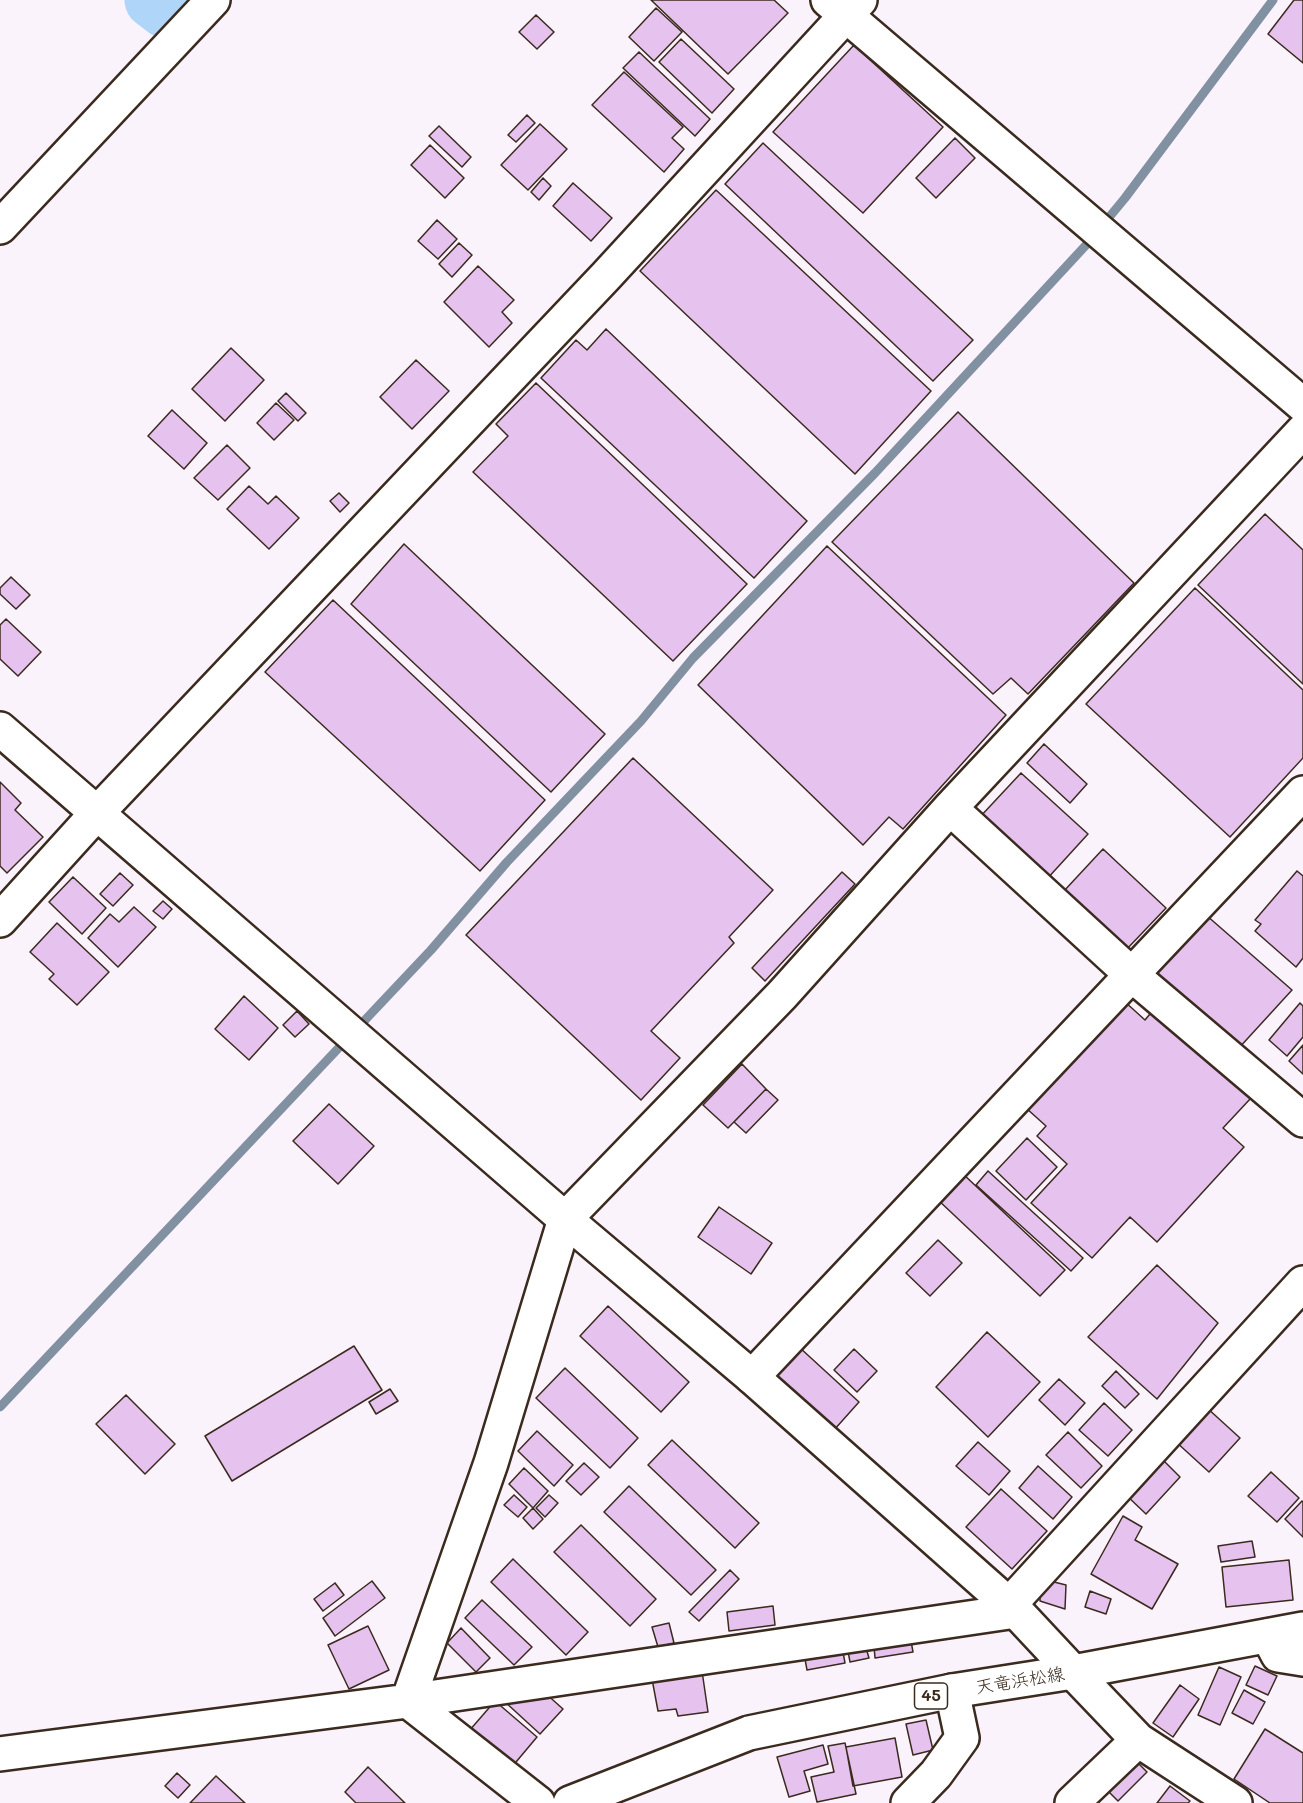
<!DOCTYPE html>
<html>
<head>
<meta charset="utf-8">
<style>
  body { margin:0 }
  canvas { display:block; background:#faf3fc }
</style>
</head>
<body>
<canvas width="1303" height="1803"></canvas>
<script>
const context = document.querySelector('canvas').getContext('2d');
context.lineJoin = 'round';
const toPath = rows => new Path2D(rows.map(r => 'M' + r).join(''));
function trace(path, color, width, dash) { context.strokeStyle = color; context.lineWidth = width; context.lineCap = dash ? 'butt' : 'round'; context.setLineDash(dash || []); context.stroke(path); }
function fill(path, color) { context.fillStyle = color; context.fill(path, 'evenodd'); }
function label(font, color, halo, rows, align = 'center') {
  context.font = font + ' Mali,"Klee One",sans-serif'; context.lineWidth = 4.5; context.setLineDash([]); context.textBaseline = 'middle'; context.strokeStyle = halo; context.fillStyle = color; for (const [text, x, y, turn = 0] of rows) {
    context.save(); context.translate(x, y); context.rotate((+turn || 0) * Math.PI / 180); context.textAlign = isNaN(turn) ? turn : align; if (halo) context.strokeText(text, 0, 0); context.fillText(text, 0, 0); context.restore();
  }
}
const stream = toPath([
  [0,1407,431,950,507,862,641,721,693,658,875,473,1087,244,1125,198,1273,0]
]);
const river = toPath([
  [153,0,166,10,175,0]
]);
const building = toPath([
  [651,0,774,0,788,13,728,74,651,0],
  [1294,0,1303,0,1303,63,1268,34,1294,0],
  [656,8,682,32,654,61,629,37,656,8],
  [536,15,554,32,537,49,519,32,536,15],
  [681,39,734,89,712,113,659,62,681,39],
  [854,45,943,127,863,213,773,132,854,45],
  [639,52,710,119,695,136,623,68,639,52],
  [624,72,683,127,672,138,684,149,664,172,592,105,624,72],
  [527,115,535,123,516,142,508,135,527,115],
  [540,124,567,149,528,190,501,165,540,124],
  [439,126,471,157,462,167,429,136,439,126],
  [955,138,975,158,936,198,916,178,955,138],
  [763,143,973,340,933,381,725,184,763,143],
  [430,145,464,178,445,198,411,165,430,145],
  [543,178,551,186,539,200,531,192,543,178],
  [573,183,612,218,591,241,553,206,573,183],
  [716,190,931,391,855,474,640,271,716,190],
  [437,220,457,239,438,259,418,241,437,220],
  [459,243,472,255,452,277,439,264,459,243],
  [478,266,514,300,502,312,512,323,489,347,444,302,478,266],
  [606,329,807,521,754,578,541,378,576,340,587,350,606,329],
  [231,348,264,380,225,421,192,389,231,348],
  [416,360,449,391,412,429,380,397,416,360],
  [536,383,747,584,673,661,473,472,508,436,496,424,536,383],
  [286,393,306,413,298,421,278,401,286,393],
  [276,403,294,420,274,440,257,423,276,403],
  [172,410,207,443,184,469,148,436,172,410],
  [958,412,1134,583,1028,694,1011,678,993,694,832,542,958,412],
  [227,445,250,468,218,500,194,478,227,445],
  [249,486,268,504,276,496,299,518,269,549,227,509,249,486],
  [339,493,349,503,340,512,330,501,339,493],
  [1265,514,1303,550,1303,684,1198,585,1265,514],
  [404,544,605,734,551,792,351,604,404,544],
  [827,546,1006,715,903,829,889,817,863,845,698,685,827,546],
  [11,577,30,595,16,609,0,594,0,588,11,577],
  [1195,588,1303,690,1303,758,1230,837,1086,704,1195,588],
  [333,600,545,800,480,871,265,672,333,600],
  [6,619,41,652,18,676,0,659,0,625,6,619],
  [1044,744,1087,784,1070,803,1027,763,1044,744],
  [633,758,773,890,729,937,734,943,651,1031,680,1058,641,1100,466,935,633,758],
  [1021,773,1088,834,1046,880,979,818,1021,773],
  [0,782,21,803,15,810,43,837,7,873,0,866,0,782],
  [1103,849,1166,908,1125,951,1063,892,1103,849],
  [1297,871,1303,876,1303,958,1296,967,1255,931,1261,924,1255,920,1297,871],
  [842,872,855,884,765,981,752,968,842,872],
  [120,873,133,885,113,906,100,894,120,873],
  [73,877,106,908,82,934,49,902,73,877],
  [163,901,172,909,163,919,153,911,163,901],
  [134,907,156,927,118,967,88,938,110,914,119,922,134,907],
  [1206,915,1292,990,1238,1049,1154,975,1206,915],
  [57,923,109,972,77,1005,49,979,54,974,30,952,57,923],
  [244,996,278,1028,249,1060,215,1029,244,996],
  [1124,1001,1145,1020,1154,1009,1251,1098,1223,1128,1244,1147,1157,1242,1130,1217,1092,1258,1031,1203,1067,1164,1037,1136,1046,1126,1026,1108,1124,1001],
  [1300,1003,1303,1006,1303,1037,1287,1056,1269,1040,1300,1003],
  [297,1011,309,1024,295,1037,283,1025,297,1011],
  [1303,1045,1303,1074,1289,1061,1303,1045],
  [742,1064,766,1089,728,1128,703,1105,742,1064],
  [766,1089,778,1100,746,1133,734,1122,766,1089],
  [329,1104,374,1146,338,1184,293,1141,329,1104],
  [1027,1138,1057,1167,1026,1200,996,1171,1027,1138],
  [988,1171,1083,1258,1071,1271,976,1185,988,1171],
  [962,1173,1065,1270,1040,1296,937,1199,962,1173],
  [719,1207,772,1243,751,1274,698,1237,719,1207],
  [938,1240,962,1263,930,1296,906,1273,938,1240],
  [1157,1265,1218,1323,1157,1399,1088,1337,1157,1265],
  [608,1306,689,1382,661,1412,580,1336,608,1306],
  [987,1332,1040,1382,988,1437,936,1387,987,1332],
  [354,1346,382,1390,232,1481,205,1436,354,1346],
  [799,1347,859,1402,834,1430,774,1374,799,1347],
  [854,1349,877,1371,857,1392,834,1370,854,1349],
  [565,1368,638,1438,610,1468,536,1398,565,1368],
  [1116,1371,1139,1394,1125,1408,1102,1386,1116,1371],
  [1059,1379,1085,1403,1065,1425,1039,1400,1059,1379],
  [390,1389,398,1401,376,1414,369,1402,390,1389],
  [126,1395,175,1444,145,1474,96,1424,126,1395],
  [1104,1403,1132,1430,1108,1456,1079,1430,1104,1403],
  [1206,1407,1240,1438,1209,1472,1175,1441,1206,1407],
  [537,1431,573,1465,554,1486,518,1451,537,1431],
  [1068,1432,1102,1466,1081,1488,1046,1455,1068,1432],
  [672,1440,759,1523,735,1548,648,1465,672,1440],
  [978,1442,1010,1471,989,1495,956,1466,978,1442],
  [1160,1457,1180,1477,1146,1514,1125,1494,1160,1457],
  [584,1463,599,1477,581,1495,566,1481,584,1463],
  [1038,1466,1072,1497,1053,1519,1019,1488,1038,1466],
  [524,1468,548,1491,533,1508,509,1484,524,1468],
  [1271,1472,1299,1498,1277,1522,1248,1496,1271,1472],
  [629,1486,716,1570,691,1595,604,1512,629,1486],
  [1001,1489,1047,1531,1012,1569,966,1527,1001,1489],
  [514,1495,527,1507,518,1517,504,1505,514,1495],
  [549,1495,558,1503,545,1517,536,1508,549,1495],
  [1302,1501,1303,1502,1303,1537,1285,1519,1302,1501],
  [533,1508,543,1519,533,1529,523,1518,533,1508],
  [1123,1516,1142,1527,1135,1540,1178,1564,1152,1609,1091,1574,1123,1516],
  [581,1525,656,1599,630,1626,554,1552,581,1525],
  [1252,1541,1255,1557,1221,1562,1218,1546,1252,1541],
  [513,1559,588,1632,566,1655,491,1582,513,1559],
  [1289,1560,1293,1600,1226,1607,1222,1567,1289,1560],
  [730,1570,739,1579,699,1621,689,1612,730,1570],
  [372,1581,385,1598,335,1636,323,1618,372,1581],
  [1050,1581,1066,1585,1065,1609,1040,1601,1040,1594,1050,1581],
  [335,1583,344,1595,323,1611,314,1599,335,1583],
  [1090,1591,1111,1599,1106,1614,1085,1607,1090,1591],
  [482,1600,532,1647,514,1665,465,1618,482,1600],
  [773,1606,775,1625,729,1631,727,1612,773,1606],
  [669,1623,674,1643,658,1647,652,1627,669,1623],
  [368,1626,389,1670,349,1689,328,1645,368,1626],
  [461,1628,490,1658,476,1672,447,1643,461,1628],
  [911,1641,913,1652,875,1658,874,1646,911,1641],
  [866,1648,869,1658,850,1662,848,1651,866,1648],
  [843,1652,845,1663,807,1670,805,1659,843,1652],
  [1255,1666,1277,1676,1268,1695,1246,1685,1255,1666],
  [1219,1667,1241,1677,1220,1725,1198,1715,1219,1667],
  [702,1671,708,1712,678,1716,676,1709,658,1711,652,1679,702,1671],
  [1180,1685,1199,1699,1173,1737,1153,1723,1180,1685],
  [1244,1690,1265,1702,1253,1724,1232,1713,1244,1690],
  [544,1692,563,1709,540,1734,504,1701,544,1692],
  [495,1701,537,1737,511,1768,469,1731,495,1701],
  [926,1720,933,1750,913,1755,906,1724,926,1720],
  [1265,1729,1303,1753,1303,1803,1270,1803,1234,1779,1265,1729],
  [895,1738,902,1777,853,1786,846,1747,895,1738],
  [845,1743,856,1794,817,1802,811,1777,834,1772,828,1746,845,1743],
  [823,1745,828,1764,804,1771,810,1791,789,1797,777,1757,823,1745],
  [1131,1756,1147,1772,1118,1801,1103,1786,1131,1756],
  [368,1767,405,1803,356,1803,345,1792,368,1767],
  [177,1773,190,1785,178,1798,165,1786,177,1773],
  [216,1776,245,1803,190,1803,216,1776],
  [1170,1786,1190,1801,1188,1803,1157,1803,1170,1786]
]);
const minor = toPath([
  [828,0,1303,405],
  [0,227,213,0],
  [950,808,1132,975,1303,1120],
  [752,1377,1303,793],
  [1009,1605,1303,1283],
  [1268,1636,1278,1655,1303,1659],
  [1073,1672,1138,1740,1235,1803],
  [0,1754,408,1701,1016,1611],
  [538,1803,408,1701,491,1463,565,1219,782,995,950,808,1303,431],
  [908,1803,936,1774,962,1738,952,1691],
  [1072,1803,1138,1740]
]);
const tertiary = toPath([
  [0,729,565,1219,752,1377,1016,1611,1073,1672],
  [0,920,97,813,606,276,860,0]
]);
const primary = toPath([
  [570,1803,749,1733,952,1691,1073,1672,1303,1629]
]);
const shields = [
  [931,1696,33]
];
const shieldNames = [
  ["45",931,1696]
];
const streetNames = [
  ["天竜浜松線",1020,1681,-9]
];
trace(stream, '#8191a1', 9);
trace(river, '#afd5f9', 57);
fill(building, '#e6c2ee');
trace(building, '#3b2a1e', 1.5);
trace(minor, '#3b2a1e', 38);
trace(tertiary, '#3b2a1e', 38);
trace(primary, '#3b2a1e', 38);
trace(minor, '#fff', 33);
trace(tertiary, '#fff', 33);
trace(primary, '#fff', 33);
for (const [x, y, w] of shields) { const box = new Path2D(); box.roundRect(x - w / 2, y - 13, w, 26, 4.5); context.fillStyle = '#fff'; context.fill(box); trace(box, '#3b2a1e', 1.5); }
label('bold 16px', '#3b2a1e', null, shieldNames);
label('18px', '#3b2a1e', '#fff', streetNames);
</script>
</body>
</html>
